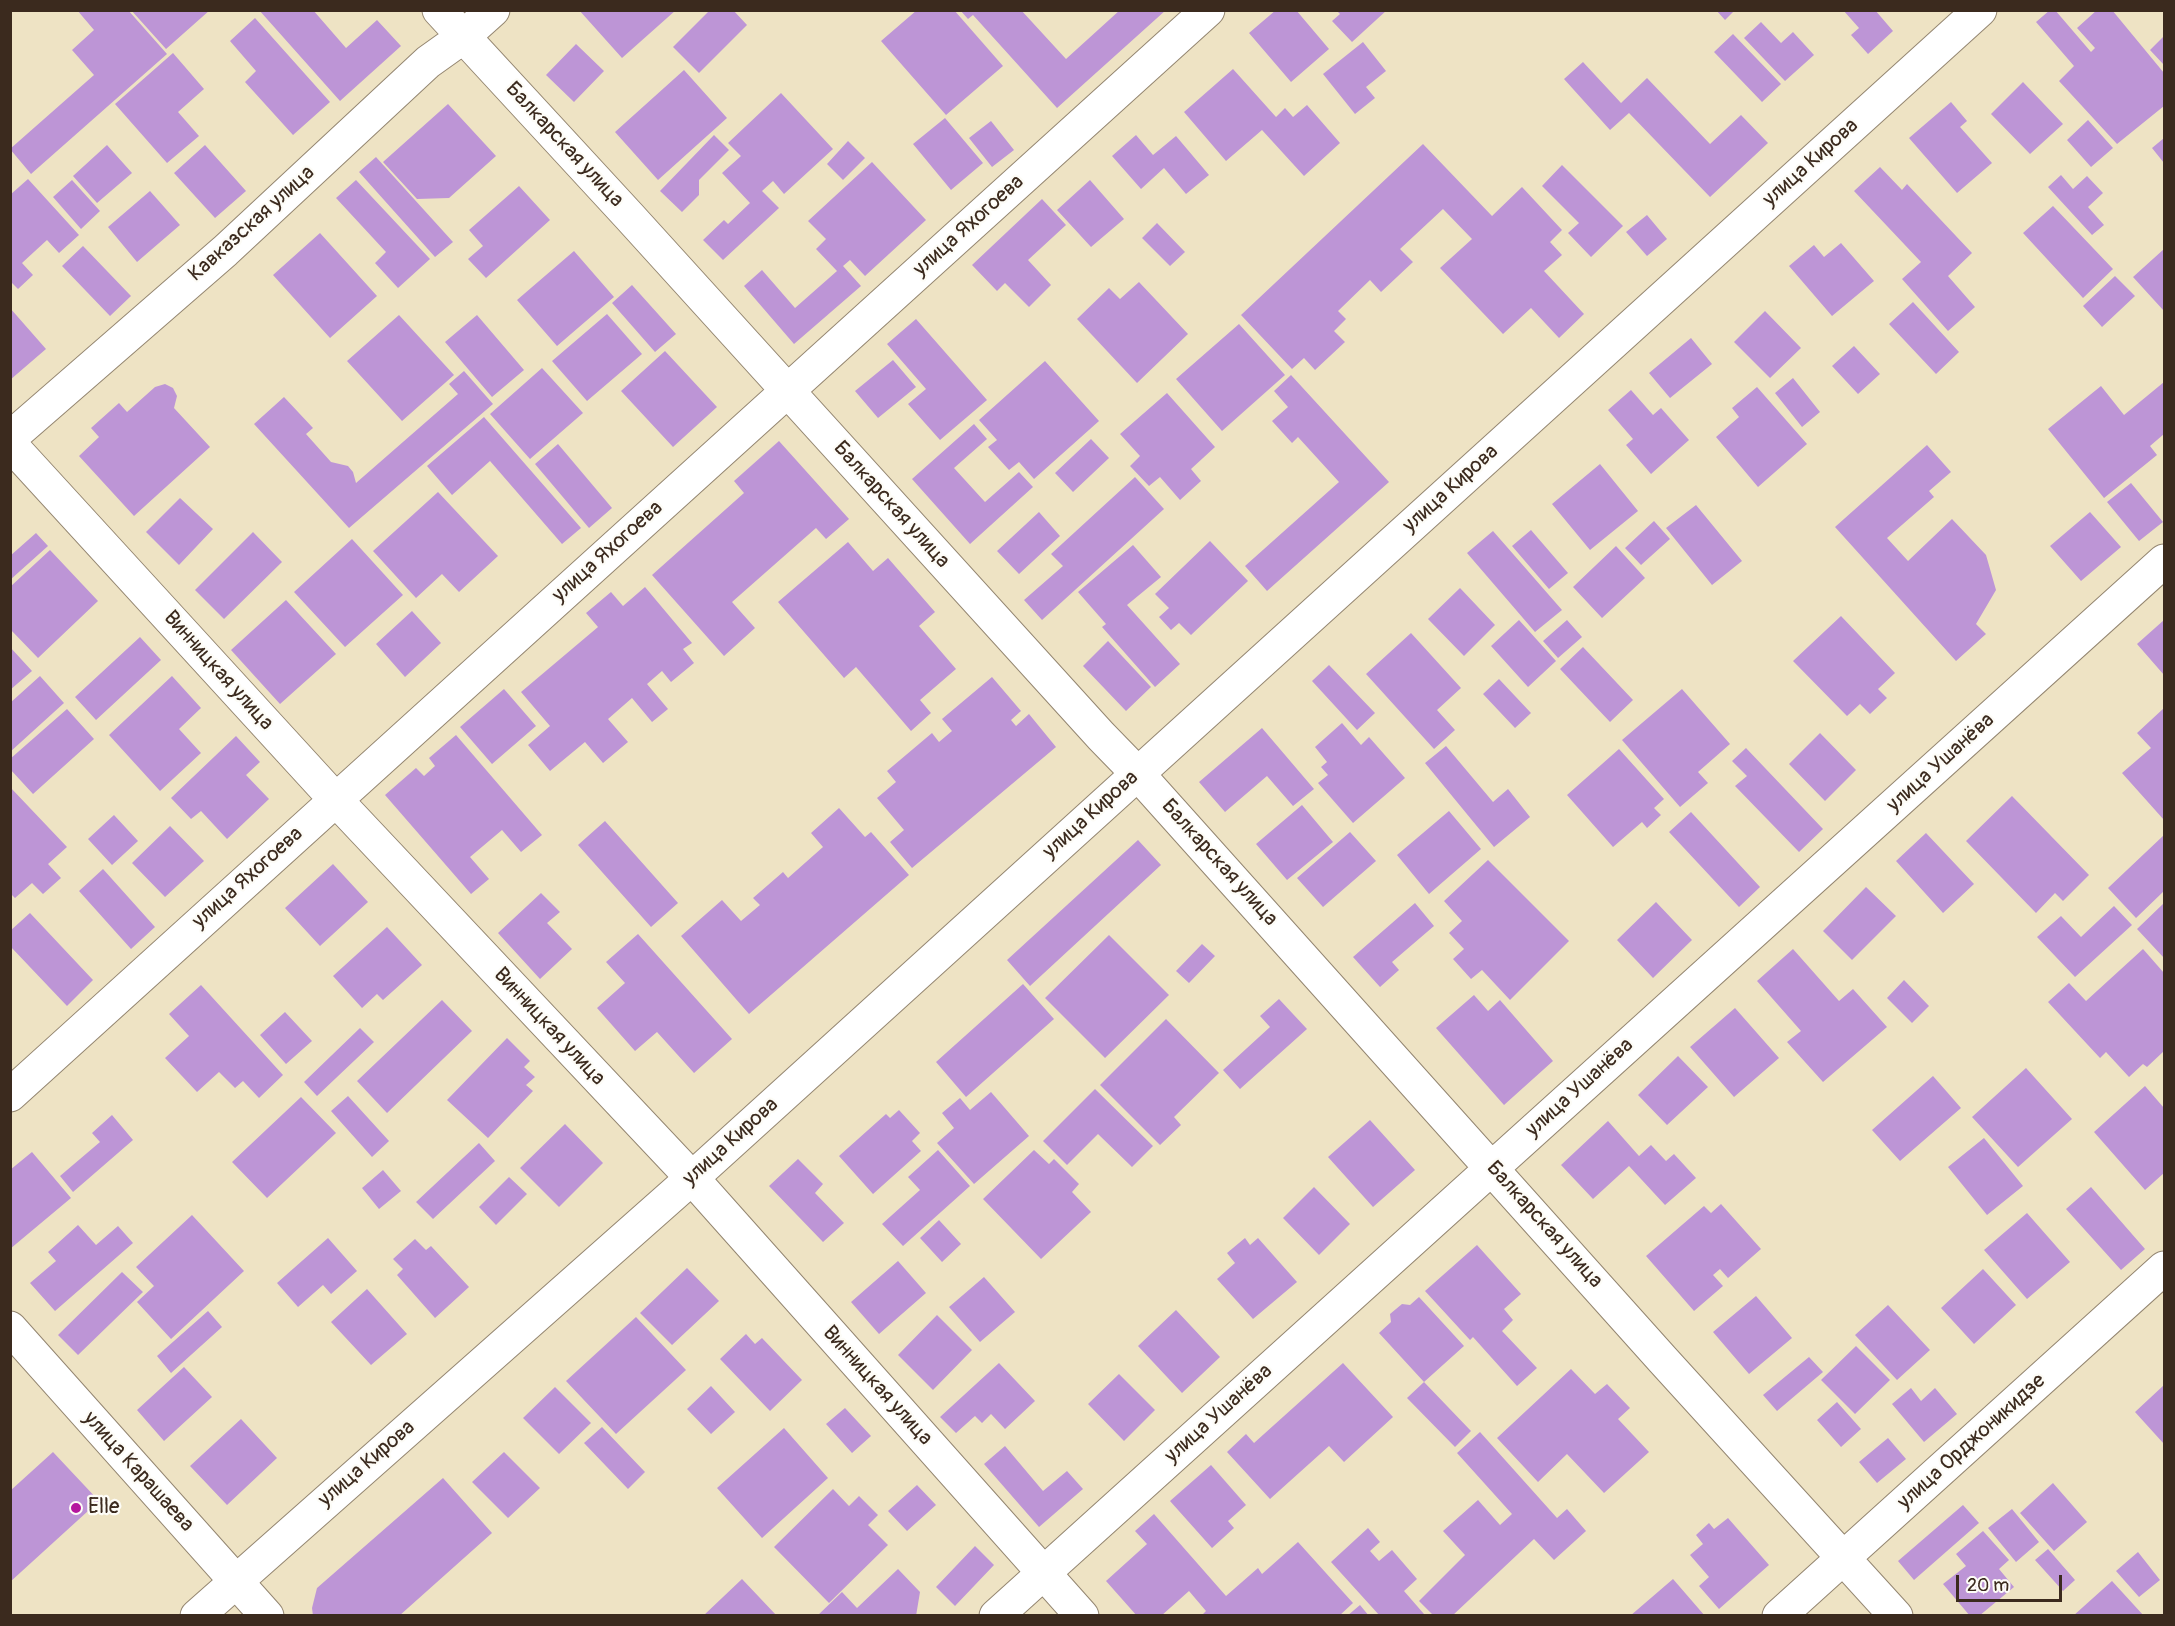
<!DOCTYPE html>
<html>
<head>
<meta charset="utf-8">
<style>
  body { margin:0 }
  #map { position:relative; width:2175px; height:1626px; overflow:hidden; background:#eee3c4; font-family:Pangolin,sans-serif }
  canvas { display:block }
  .frame { position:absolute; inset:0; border:12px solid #3b2a1e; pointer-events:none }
  .scale { position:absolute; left:1956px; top:1575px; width:106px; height:27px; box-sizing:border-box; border:3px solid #3b2a1e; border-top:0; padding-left:8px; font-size:18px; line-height:21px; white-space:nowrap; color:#3b2a1e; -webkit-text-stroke:4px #fdfcf7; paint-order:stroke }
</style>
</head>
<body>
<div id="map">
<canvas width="2175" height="1626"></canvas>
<div class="frame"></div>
<div class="scale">20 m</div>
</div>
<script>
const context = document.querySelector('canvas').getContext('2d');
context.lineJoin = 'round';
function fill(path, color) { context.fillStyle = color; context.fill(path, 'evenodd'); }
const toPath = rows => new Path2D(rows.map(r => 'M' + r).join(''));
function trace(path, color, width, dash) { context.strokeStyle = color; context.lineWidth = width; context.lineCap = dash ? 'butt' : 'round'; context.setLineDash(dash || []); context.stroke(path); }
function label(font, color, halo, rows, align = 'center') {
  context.font = font + ' Pangolin,sans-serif'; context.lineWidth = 4.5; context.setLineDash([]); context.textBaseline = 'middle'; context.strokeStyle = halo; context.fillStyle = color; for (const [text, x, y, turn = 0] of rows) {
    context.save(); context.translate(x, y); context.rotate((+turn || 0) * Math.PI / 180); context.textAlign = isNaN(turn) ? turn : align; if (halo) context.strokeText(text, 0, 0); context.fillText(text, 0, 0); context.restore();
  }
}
const building = toPath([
  [77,10,128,10,167,54,31,174,10,149,94,75,72,50,94,30],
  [131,10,210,10,166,49],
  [259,10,313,10,346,48,377,20,401,46,340,101],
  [579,10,676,10,622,58],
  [710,10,733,10,747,25,699,73,673,47],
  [917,10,954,10,1003,66,946,115,881,41],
  [960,10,1021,10,1066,59,1120,10,1166,10,1057,108,973,15,968,19],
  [1276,10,1296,10,1329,49,1291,82,1249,33],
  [1336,10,1387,10,1352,42,1332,21,1340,14],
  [1716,10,1735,10,1725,20],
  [1843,10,1875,10,1893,31,1868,54,1851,35,1859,28],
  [2050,10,2055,10,2091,52,2095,48,2077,28,2097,10,2112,10,2164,73,2164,106,2117,144,2059,81,2074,66,2036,22],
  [255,18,330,102,293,135,245,82,256,71,230,41],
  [1761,22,1781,43,1793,32,1814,55,1785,81,1744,38],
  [1733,34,1781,84,1762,102,1714,52],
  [2164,36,2164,65,2150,50],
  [1363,42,1386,71,1366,87,1375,98,1355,114,1323,74],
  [576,44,604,71,574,102,546,75],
  [173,53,204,89,178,112,199,136,167,163,115,104],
  [1583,62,1621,103,1647,78,1710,144,1741,115,1768,143,1710,197,1629,113,1610,130,1564,79],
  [1233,69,1276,117,1285,108,1293,117,1307,105,1340,143,1304,176,1262,130,1226,161,1184,112],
  [684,70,727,118,658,180,615,132],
  [2023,82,2063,124,2030,154,1991,114],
  [781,93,833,149,784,194,773,181,762,191,779,208,723,260,703,240,724,220,728,224,750,203,722,173,741,156,728,143],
  [1951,102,1967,121,1960,127,1992,163,1957,193,1909,138],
  [448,104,496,156,449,198,417,199,383,162],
  [945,118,983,163,951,190,913,144],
  [2088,120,2113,148,2091,167,2067,140],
  [991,121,1014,150,992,167,969,138],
  [714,135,729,150,699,180,699,195,682,212,660,191],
  [1136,135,1153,155,1176,136,1209,175,1186,194,1164,168,1141,189,1112,156],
  [2164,138,2164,163,2152,148],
  [848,141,865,158,843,180,827,164],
  [1423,144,1492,216,1522,187,1562,230,1550,242,1562,255,1544,271,1584,314,1559,338,1531,308,1503,334,1440,268,1472,239,1443,209,1400,249,1413,262,1381,292,1370,280,1338,311,1346,319,1334,331,1345,342,1315,370,1304,358,1292,369,1241,315],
  [107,145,132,173,97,203,73,176],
  [205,145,246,191,215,218,174,173],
  [376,157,453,242,435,257,359,172],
  [872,162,926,220,865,276,850,260,843,266,861,286,794,344,744,286,762,270,795,308,837,271,816,249,826,239,808,221],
  [1562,165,1623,226,1591,257,1568,233,1579,223,1542,186],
  [1880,167,1902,190,1907,184,1972,253,1948,276,1975,307,1948,331,1902,279,1921,262,1854,191],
  [2061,175,2073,189,2087,176,2103,193,2088,207,2104,225,2092,235,2048,187],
  [28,179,79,235,59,253,47,240,22,263,33,275,18,289,10,281,10,195],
  [72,180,100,211,81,229,53,197],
  [356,180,430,259,398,288,375,263,386,252,336,198],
  [1090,180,1124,219,1091,247,1057,210],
  [519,186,550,220,486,278,468,259,483,246,469,230],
  [150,191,180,225,137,262,108,227],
  [1042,199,1066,225,1028,260,1051,285,1029,307,1005,283,997,291,972,265],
  [2053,206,2113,269,2083,298,2023,233],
  [1647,215,1667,239,1647,256,1626,232],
  [1157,223,1185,252,1170,266,1142,238],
  [320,233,377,296,330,338,273,275],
  [1841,243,1874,281,1832,316,1789,266,1814,245,1824,257],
  [83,246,131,296,110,316,62,266],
  [2164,249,2164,311,2133,277],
  [574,251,614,297,557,346,517,300],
  [2115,276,2135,296,2102,327,2083,306],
  [1139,282,1188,334,1137,383,1077,319,1109,288,1120,299],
  [632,285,676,334,655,352,612,303],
  [1913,302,1959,352,1936,374,1889,324],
  [10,308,46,349,10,380],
  [1765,311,1801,348,1770,378,1734,342],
  [607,314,642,354,587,401,552,361],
  [399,315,454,375,402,421,347,361],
  [477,315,524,370,492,397,445,342],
  [916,319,987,400,940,440,908,404,926,389,887,344],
  [1239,324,1285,375,1222,431,1176,379],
  [1691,338,1712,364,1670,398,1649,373],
  [1854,346,1880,374,1858,394,1832,366],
  [665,351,717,407,673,447,621,391],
  [893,360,916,387,878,418,855,391],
  [1045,361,1099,421,1034,479,1019,462,1009,470,988,447,997,440,979,420],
  [542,368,583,413,530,459,490,414],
  [464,371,493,404,349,528,254,424,284,397,313,428,306,434,331,462,348,466,353,472,356,483,458,394,449,384],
  [1291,375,1389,482,1267,591,1245,566,1339,482,1298,437,1292,443,1272,421,1288,407,1274,391],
  [1793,378,1820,412,1802,427,1775,393],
  [2164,382,2164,434,2150,446,2157,455,2104,498,2048,429,2101,386,2124,415],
  [165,384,173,388,177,396,174,408,210,447,134,516,79,456,99,437,91,428,119,403,127,412,155,387],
  [1757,387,1807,444,1758,487,1716,437,1739,417,1732,408],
  [1631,390,1653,415,1661,408,1689,440,1651,474,1626,445,1633,439,1608,410],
  [1167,393,1215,447,1191,469,1201,481,1180,500,1160,477,1149,486,1130,466,1140,456,1120,434],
  [484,417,581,528,562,544,490,461,452,495,427,466],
  [974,424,987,439,954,468,985,502,1019,472,1033,487,970,544,912,479],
  [1091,439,1109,458,1073,492,1055,473],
  [779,441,849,519,826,539,816,528,732,602,755,628,724,656,652,575,744,493,734,481],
  [558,444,612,508,589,528,535,464],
  [1927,445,1951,472,1929,491,1934,497,1887,538,1908,561,1952,519,1986,555,1996,590,1976,624,1986,634,1956,661,1835,527],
  [1600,464,1638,511,1590,550,1552,504],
  [1135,477,1164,509,1042,620,1024,600,1063,566,1051,554],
  [2131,483,2163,522,2139,541,2107,502],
  [438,492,498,556,459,592,442,574,416,598,373,551],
  [180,498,213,529,179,565,146,532],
  [1696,505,1742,561,1712,585,1666,528],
  [1039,512,1060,536,1019,574,997,551],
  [2090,512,2121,547,2081,581,2050,546],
  [1654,521,1670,539,1641,565,1625,548],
  [1531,530,1568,573,1549,589,1512,546],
  [1493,531,1562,610,1535,632,1467,553],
  [253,532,282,562,224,619,195,590],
  [36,533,48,546,10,580,10,556],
  [352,539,403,595,345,647,294,592],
  [1210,541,1248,581,1191,635,1179,623,1171,630,1159,617,1169,608,1155,594],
  [848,542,873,571,888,558,935,612,919,626,956,669,920,700,931,713,911,731,856,667,844,678,778,602],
  [1133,545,1161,577,1127,605,1180,664,1155,687,1102,627,1106,624,1078,592],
  [1616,546,1645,578,1602,618,1573,587],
  [50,550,98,601,38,658,10,629,10,587],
  [645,587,692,643,683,649,694,663,671,682,662,671,647,684,668,709,652,722,632,698,608,719,628,742,603,763,585,742,550,771,528,745,550,726,521,692,598,627,586,613,611,592,623,606],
  [1460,588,1495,625,1464,656,1428,619],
  [286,600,336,654,280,704,231,650],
  [412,611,441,643,405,677,376,644],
  [1841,616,1895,673,1878,689,1887,698,1870,714,1860,704,1847,716,1793,661],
  [1519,620,1556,661,1528,687,1491,646],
  [1567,620,1582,637,1558,658,1543,641],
  [2164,620,2164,675,2137,644],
  [1411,633,1461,688,1437,710,1455,730,1434,749,1366,674],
  [140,637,161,660,96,720,75,697],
  [1108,641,1151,687,1126,711,1083,666],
  [10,647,32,671,10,690],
  [1583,647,1633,700,1610,722,1560,669],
  [1329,665,1375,713,1357,730,1312,681],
  [40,676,64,703,10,752,10,703],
  [172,676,201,708,179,729,201,753,160,791,109,735],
  [992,677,1021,711,1011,720,1016,726,1029,714,1056,747,912,868,890,842,904,830,877,798,896,782,887,771,932,733,939,742,952,731,942,719],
  [1499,679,1531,713,1515,728,1483,694],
  [504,689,536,726,492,764,460,727],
  [1682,689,1730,744,1698,772,1708,783,1680,807,1622,740],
  [2164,708,2164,820,2122,773,2151,748,2137,733],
  [67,709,94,739,33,794,10,769,10,759],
  [1342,723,1361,745,1369,737,1405,778,1353,823,1318,783,1328,775,1321,767,1327,762,1315,747],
  [1262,728,1314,789,1293,806,1267,776,1225,812,1199,782],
  [1820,733,1856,770,1825,801,1789,764],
  [456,735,542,835,521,852,502,830,470,857,489,879,471,894,385,795,416,768,424,776,435,766,429,758],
  [236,736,260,762,246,775,269,799,227,839,201,811,191,819,171,798],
  [1446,746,1493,802,1508,789,1530,817,1494,847,1425,763],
  [1746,748,1823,829,1799,852,1735,786,1747,776,1732,761],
  [1619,749,1664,799,1654,808,1661,815,1647,828,1642,822,1613,847,1567,795],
  [10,787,67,847,48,864,61,878,43,894,32,883,15,898,10,893],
  [2012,796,2089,875,2063,901,2055,893,2036,913,1966,841],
  [1302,805,1333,842,1287,880,1256,844],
  [839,808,865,837,871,832,909,875,749,1014,681,936,722,900,741,921,760,905,753,898,783,872,788,878,823,847,811,833],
  [1449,811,1481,849,1429,894,1397,855],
  [1691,812,1760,887,1739,907,1669,832],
  [114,815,138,841,112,865,88,839],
  [605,821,678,903,651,927,578,845],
  [170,826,204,861,165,897,132,863],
  [1350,832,1376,861,1323,907,1297,878],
  [1926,833,1974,884,1943,913,1896,861],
  [2164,835,2164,891,2136,918,2108,888],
  [1138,840,1161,865,1030,986,1007,960],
  [1488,860,1569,941,1510,1000,1482,970,1471,979,1453,959,1464,949,1449,933,1462,921,1444,901],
  [333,864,368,902,320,946,285,908],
  [103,869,155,927,131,949,79,891],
  [1866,887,1896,916,1852,960,1823,931],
  [541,893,560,912,547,923,572,949,540,979,498,933],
  [1656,902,1692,940,1653,978,1617,940],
  [1415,903,1434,926,1392,962,1399,970,1380,987,1353,957],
  [2164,903,2164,958,2137,929],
  [2114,906,2132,925,2075,977,2037,937,2061,916,2081,937],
  [30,913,93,980,67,1006,10,946,10,931],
  [387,927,422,965,383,1000,377,994,362,1008,333,976],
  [638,934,732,1039,694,1073,657,1032,635,1051,597,1008,625,983,606,962],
  [1109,935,1169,995,1105,1058,1045,998],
  [1202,944,1215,956,1189,983,1176,971],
  [1793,949,1839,1001,1853,989,1887,1027,1823,1082,1787,1042,1801,1031,1757,981],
  [2143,949,2164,973,2164,1051,2147,1067,2143,1064,2129,1077,2106,1052,2100,1058,2048,1002,2069,983,2086,1001],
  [1904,980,1929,1006,1912,1023,1887,998],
  [1023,984,1054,1019,966,1097,936,1062],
  [201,985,283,1075,259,1098,243,1081,235,1088,219,1072,197,1092,165,1058,189,1036,169,1014],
  [1474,995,1488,1011,1500,1000,1553,1061,1504,1105,1436,1028],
  [1279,999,1307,1029,1240,1089,1223,1070,1270,1027,1260,1016],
  [442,1000,472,1031,387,1113,357,1081],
  [1735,1008,1779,1058,1734,1097,1690,1047],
  [285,1012,312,1041,286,1064,260,1035],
  [1166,1019,1219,1073,1174,1117,1181,1125,1160,1145,1100,1085],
  [360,1028,374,1042,317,1096,304,1082],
  [507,1038,530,1061,524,1067,535,1077,526,1085,533,1091,488,1138,447,1100],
  [1678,1056,1708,1087,1667,1125,1638,1095],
  [2026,1068,2072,1119,2018,1167,1972,1117],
  [1933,1076,1961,1108,1900,1161,1872,1130],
  [2145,1086,2164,1108,2164,1173,2145,1190,2094,1132],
  [1095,1089,1153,1146,1132,1167,1098,1134,1067,1165,1043,1141],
  [991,1092,1029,1136,974,1184,937,1143,954,1128,942,1113,960,1098,970,1110],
  [348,1096,389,1141,372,1157,331,1111],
  [301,1097,336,1133,267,1198,232,1162],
  [899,1110,920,1133,912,1141,921,1151,873,1194,839,1156,886,1114,890,1118],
  [112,1115,133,1140,73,1192,60,1176,100,1142,92,1133],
  [1370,1120,1415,1170,1373,1207,1328,1157],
  [1608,1121,1639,1156,1651,1145,1666,1161,1674,1154,1696,1178,1665,1205,1629,1166,1593,1199,1561,1165],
  [565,1124,603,1163,559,1207,520,1168],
  [1984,1138,2023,1186,1987,1215,1948,1167],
  [479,1143,495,1161,433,1219,416,1202],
  [938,1150,970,1186,903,1246,882,1224,920,1190,908,1177],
  [1034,1150,1049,1164,1054,1159,1079,1184,1072,1192,1091,1212,1041,1259,983,1199],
  [32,1152,71,1198,10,1249,10,1170],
  [798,1159,823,1184,815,1193,844,1223,823,1242,769,1186],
  [383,1170,401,1191,379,1209,362,1188],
  [509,1177,527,1194,496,1225,479,1207],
  [1314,1187,1350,1224,1319,1255,1283,1218],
  [2091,1187,2145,1249,2121,1270,2066,1209],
  [1721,1204,1761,1249,1728,1278,1720,1269,1713,1275,1723,1286,1694,1311,1646,1256,1704,1206,1711,1213],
  [2027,1213,2070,1262,2027,1299,1984,1250],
  [192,1215,244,1271,171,1339,137,1302,154,1286,136,1267],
  [939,1220,961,1244,942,1262,920,1238],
  [78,1225,96,1245,118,1226,133,1243,55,1311,30,1283,56,1261,48,1252],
  [328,1238,357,1271,331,1294,323,1285,298,1307,277,1283],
  [1245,1238,1250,1245,1258,1238,1297,1282,1253,1319,1217,1279,1235,1263,1227,1253],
  [415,1239,426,1250,431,1246,469,1287,435,1318,397,1275,403,1269,393,1259],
  [1477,1245,1521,1294,1504,1309,1513,1320,1502,1331,1537,1368,1517,1386,1473,1337,1470,1340,1425,1291],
  [898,1261,926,1293,879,1334,851,1302],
  [687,1268,719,1301,672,1345,640,1313],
  [1983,1269,2016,1305,1974,1344,1941,1308],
  [122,1272,143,1292,78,1355,58,1335],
  [984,1277,1015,1312,980,1342,949,1307],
  [367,1289,407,1334,371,1365,331,1322],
  [1756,1296,1792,1338,1749,1374,1713,1332],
  [1419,1297,1464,1346,1424,1382,1471,1431,1455,1447,1407,1398,1424,1382,1379,1333,1391,1322,1390,1314,1402,1304,1410,1305],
  [1888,1305,1930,1350,1897,1380,1855,1335],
  [1176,1310,1220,1357,1182,1393,1138,1346],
  [208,1311,222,1327,171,1373,157,1356],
  [937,1315,972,1350,933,1390,898,1355],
  [636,1317,686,1370,616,1434,566,1381],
  [746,1334,755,1344,762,1338,802,1380,770,1411,720,1359],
  [1856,1346,1890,1380,1855,1414,1821,1380],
  [1809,1357,1823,1372,1777,1411,1763,1395],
  [999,1363,1035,1401,1005,1429,991,1414,982,1423,975,1416,956,1433,940,1417],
  [1343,1363,1393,1417,1344,1462,1329,1446,1270,1499,1227,1452,1246,1434,1254,1443],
  [184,1367,212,1397,164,1441,137,1410],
  [1571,1369,1595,1394,1607,1384,1630,1408,1618,1419,1649,1452,1604,1493,1567,1454,1538,1482,1497,1438],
  [1119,1374,1155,1410,1124,1441,1088,1404],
  [2164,1385,2164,1444,2135,1412],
  [711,1386,735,1412,711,1434,687,1409],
  [555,1387,591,1423,559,1454,523,1418],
  [1911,1388,1921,1401,1935,1388,1957,1414,1924,1442,1892,1404],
  [1837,1402,1861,1429,1841,1447,1817,1420],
  [845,1408,871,1436,852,1453,826,1424],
  [241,1419,277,1458,227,1505,190,1466],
  [602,1427,645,1472,628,1489,584,1443],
  [784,1428,828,1478,762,1538,717,1488],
  [1480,1432,1557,1518,1567,1509,1586,1531,1554,1560,1534,1539,1452,1616,1434,1616,1419,1601,1465,1555,1443,1531,1478,1500,1500,1525,1512,1514,1457,1453],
  [1888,1438,1906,1459,1877,1483,1859,1462],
  [1005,1446,1043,1491,1067,1471,1083,1489,1039,1527,984,1464],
  [53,1452,99,1501,10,1582,10,1491],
  [504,1452,540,1488,508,1518,472,1482],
  [1211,1465,1246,1505,1228,1521,1234,1528,1212,1548,1170,1501],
  [443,1478,492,1533,399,1616,313,1616,312,1608,317,1588],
  [2053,1483,2087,1522,2054,1551,2020,1513],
  [917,1485,936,1505,907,1531,888,1511],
  [833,1489,849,1506,859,1496,878,1515,868,1525,888,1545,829,1603,774,1547],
  [1963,1505,1979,1523,1914,1580,1898,1561],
  [2012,1509,2039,1542,2016,1562,1988,1528],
  [1154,1514,1226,1596,1258,1568,1262,1574,1298,1542,1353,1603,1339,1616,1201,1616,1206,1611,1189,1591,1161,1616,1137,1616,1106,1581,1147,1544,1135,1531],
  [1728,1518,1769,1565,1719,1609,1699,1586,1709,1577,1690,1555,1703,1544,1696,1535,1709,1523,1714,1529],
  [1368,1528,1380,1542,1370,1551,1379,1561,1392,1550,1417,1579,1404,1591,1424,1614,1422,1616,1380,1616,1331,1562],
  [1983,1531,2009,1560,1999,1569,2014,1587,1979,1616,1970,1616,1943,1584,1966,1566,1956,1554],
  [975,1546,994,1565,955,1606,936,1587],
  [2048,1549,2075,1580,2063,1591,2035,1560],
  [2138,1552,2160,1580,2139,1597,2116,1571],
  [898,1569,920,1592,916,1616,817,1616,842,1592,857,1608],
  [742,1579,777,1616,703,1616],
  [1673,1579,1705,1616,1630,1616],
  [2112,1581,2144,1616,2073,1616],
  [1360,1605,1369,1616,1347,1616]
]);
const street = toPath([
  [439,10,629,216,1101,736,1137,773,1663,1360,1896,1616],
  [10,438,225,251,428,62,463,37,493,10],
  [10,444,335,799,692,1178,1082,1616],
  [10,1095,1208,10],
  [10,1328,267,1616],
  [996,1616,2164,561],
  [1779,1616,2164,1268]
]);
const secondary = toPath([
  [197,1616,692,1178,1980,10]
]);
const markers = [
  [76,1508,6,"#b5179e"]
];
const streetNames = [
  ["Балкарская улица",564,145,47],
  ["улица Кирова",1811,163,-42],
  ["Кавказская улица",252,224,-42],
  ["улица Яхогоева",969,226,-42],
  ["улица Кирова",1451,489,-42],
  ["Балкарская улица",891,505,48],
  ["улица Яхогоева",608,552,-42],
  ["Винницкая улица",218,671,48],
  ["улица Ушанёва",1941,763,-42],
  ["улица Кирова",1091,815,-42],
  ["Балкарская улица",1219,863,48],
  ["улица Яхогоева",248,878,-42],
  ["Винницкая улица",549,1027,47],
  ["улица Ушанёва",1580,1088,-42],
  ["улица Кирова",731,1142,-42],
  ["Балкарская улица",1544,1225,48],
  ["Винницкая улица",877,1386,48],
  ["улица Ушанёва",1219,1414,-42],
  ["улица Орджоникидзе",1972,1442,-42],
  ["улица Кирова",367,1464,-41],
  ["улица Карашаева",138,1472,48]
];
const poiNames = [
  ["Elle",88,1508]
];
fill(building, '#bd95d6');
trace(street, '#948671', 35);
trace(secondary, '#948671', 35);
trace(street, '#fff', 33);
trace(secondary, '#fff', 33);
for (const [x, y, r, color] of markers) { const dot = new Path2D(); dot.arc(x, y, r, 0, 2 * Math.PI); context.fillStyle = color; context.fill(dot); trace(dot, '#fdfcf7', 2); }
label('21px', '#3b2a1e', '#fdfcf7', streetNames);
label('21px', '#3b2a1e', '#fdfcf7', poiNames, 'left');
</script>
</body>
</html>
